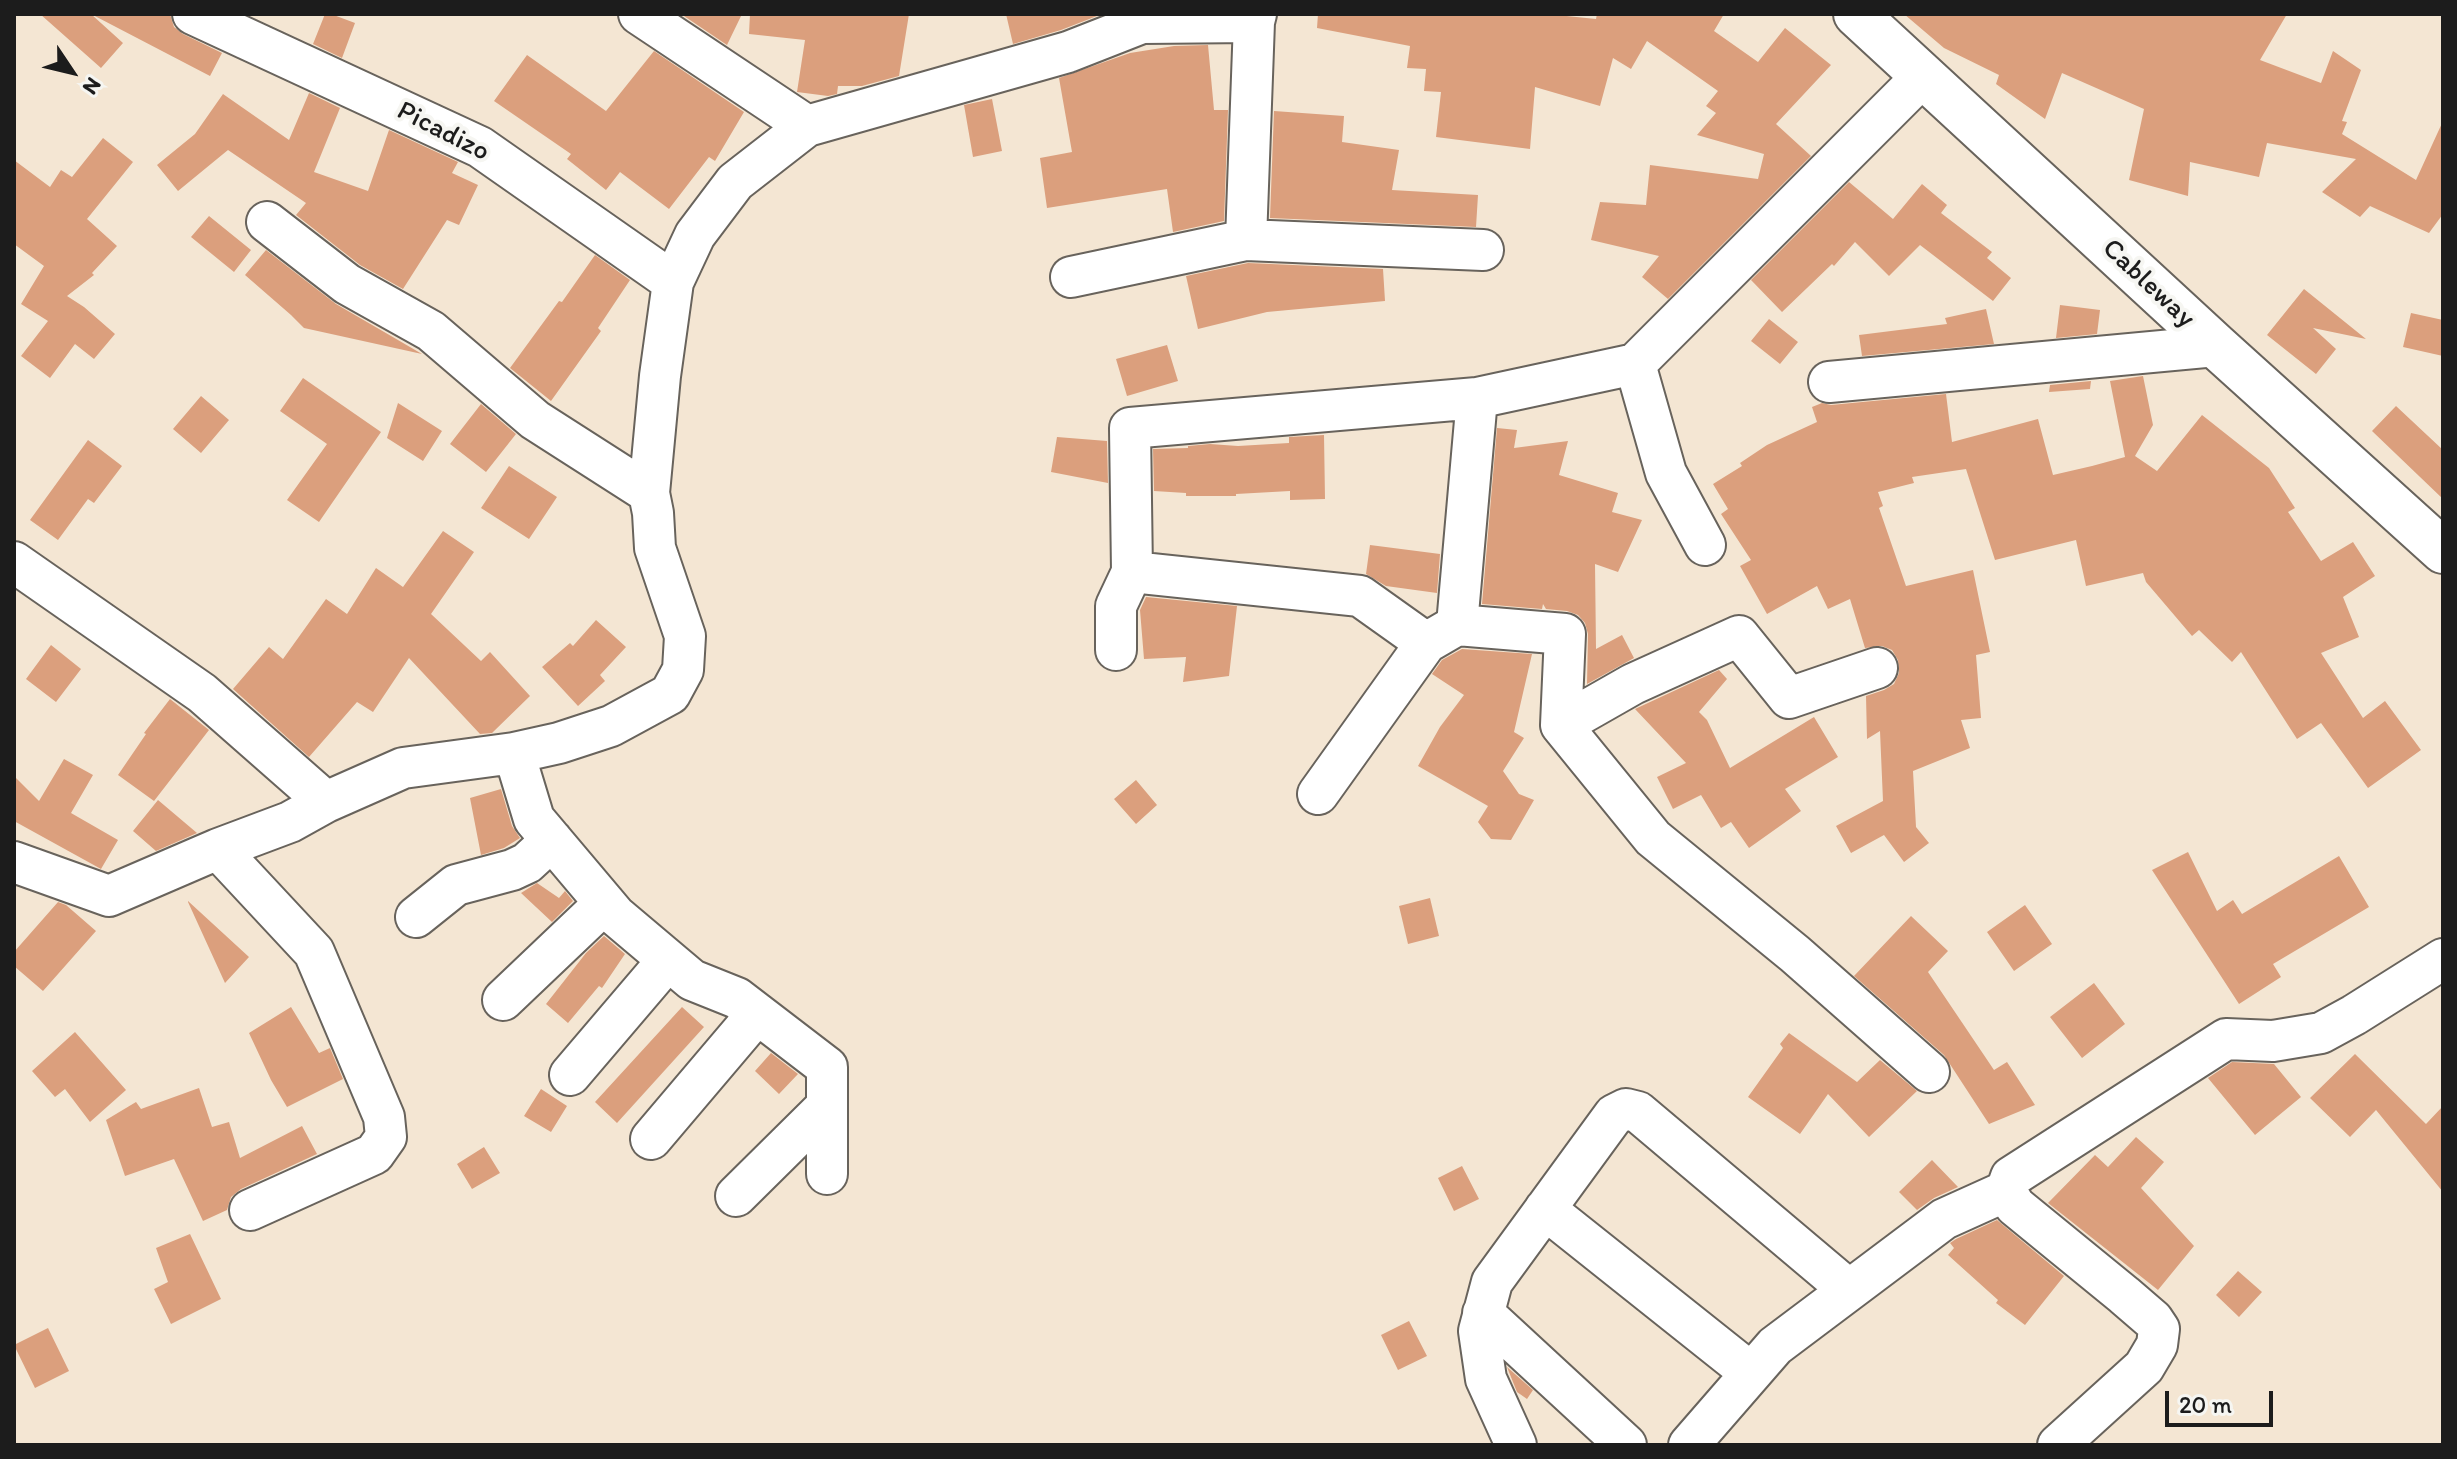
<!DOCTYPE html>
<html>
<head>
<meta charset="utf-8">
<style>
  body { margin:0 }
  #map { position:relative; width:2457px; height:1459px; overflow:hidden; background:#f4e6d3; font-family:Itim,sans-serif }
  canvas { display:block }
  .frame { position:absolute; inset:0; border:16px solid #1c1c1c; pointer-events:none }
  .north { position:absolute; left:32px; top:32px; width:80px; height:80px; -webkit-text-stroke:6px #f6f6f2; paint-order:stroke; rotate:125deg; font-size:22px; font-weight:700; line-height:32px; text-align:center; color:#1c1c1c }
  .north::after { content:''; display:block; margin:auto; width:28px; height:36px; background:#1c1c1c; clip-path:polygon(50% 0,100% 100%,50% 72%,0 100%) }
  .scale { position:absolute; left:2165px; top:1391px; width:108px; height:36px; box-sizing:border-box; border:4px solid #1c1c1c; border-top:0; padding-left:10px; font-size:24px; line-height:28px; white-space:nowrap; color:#1c1c1c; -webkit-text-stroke:6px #f6f6f2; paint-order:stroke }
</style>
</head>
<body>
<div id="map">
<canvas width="2457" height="1459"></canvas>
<div class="frame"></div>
<div class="north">N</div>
<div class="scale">20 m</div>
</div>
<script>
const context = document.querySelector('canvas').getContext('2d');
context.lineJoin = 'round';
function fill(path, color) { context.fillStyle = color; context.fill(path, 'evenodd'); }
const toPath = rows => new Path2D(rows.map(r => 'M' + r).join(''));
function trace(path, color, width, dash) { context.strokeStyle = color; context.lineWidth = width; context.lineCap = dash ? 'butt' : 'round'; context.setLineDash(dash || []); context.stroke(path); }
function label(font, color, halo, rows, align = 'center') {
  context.font = font + ' Itim,sans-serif'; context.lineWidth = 8; context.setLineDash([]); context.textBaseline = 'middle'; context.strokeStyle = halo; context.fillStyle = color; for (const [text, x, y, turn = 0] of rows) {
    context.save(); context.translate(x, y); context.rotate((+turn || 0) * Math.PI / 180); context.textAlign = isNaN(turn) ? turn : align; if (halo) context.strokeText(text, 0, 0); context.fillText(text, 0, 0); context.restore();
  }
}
const building = toPath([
  [40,14,170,14,174,27,183,34,222,53,210,76,91,14,123,43,101,68],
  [325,14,331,14,355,23,342,58,313,44],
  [685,14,742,14,727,45,684,16],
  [750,14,909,14,899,76,862,86,838,86,837,94,828,96,797,92,805,40,749,34],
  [1006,14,1102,14,1061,30,1013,44],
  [1318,14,1547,14,1596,19,1597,14,1724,14,1714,31,1758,62,1785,28,1831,65,1776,124,1811,156,1668,299,1642,277,1659,256,1591,240,1600,202,1646,205,1650,165,1758,179,1764,154,1697,135,1716,113,1706,106,1718,91,1647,41,1631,69,1613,58,1600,106,1535,87,1530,149,1436,137,1441,92,1424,91,1426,69,1407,68,1410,46,1317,28],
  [1904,14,2287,14,2260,60,2321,83,2333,51,2361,70,2342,121,2347,122,2342,134,2416,180,2443,121,2443,214,2429,233,2370,206,2360,217,2322,192,2356,159,2267,143,2259,177,2190,162,2188,196,2129,180,2144,109,2062,73,2045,119,1996,84,1999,75,1944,48],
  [1208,45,1214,110,1228,110,1224,221,1173,232,1167,189,1047,208,1040,158,1072,152,1059,78,1130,53,1174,46],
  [654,51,744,112,715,161,709,157,669,209,620,172,606,190,567,159,571,154,494,101,527,55,606,111],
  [309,93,340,108,314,172,368,191,389,130,458,162,452,173,478,185,459,225,447,220,403,289,360,265,296,215,306,203,228,150,178,191,157,165,195,134,223,94,289,140],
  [992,99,1002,151,973,157,964,105],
  [1274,111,1344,116,1342,142,1399,150,1392,190,1478,195,1476,227,1270,218],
  [103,138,133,162,87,219,117,246,92,273,94,275,67,296,84,307,115,334,94,359,75,344,50,378,21,356,48,321,21,304,44,266,14,244,14,160,50,187,61,170,72,177],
  [1849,182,1893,219,1922,184,1947,205,1941,213,1992,252,1987,258,2011,278,1993,301,1920,245,1889,276,1855,242,1834,266,1832,264,1782,312,1751,280],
  [209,216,251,250,234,272,191,237],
  [266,250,336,304,422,354,304,328,291,315,245,275],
  [595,255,630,280,598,328,601,331,551,401,510,368,559,301,562,302],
  [1248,263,1383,269,1385,301,1267,312,1198,329,1186,276],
  [2304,289,2366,339,2313,328,2336,349,2316,374,2267,335],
  [2060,305,2100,310,2097,334,2056,338],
  [1986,309,1994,344,1862,356,1859,335,1947,324,1945,318],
  [2411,313,2443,320,2443,356,2403,347],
  [1769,319,1798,342,1780,364,1751,341],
  [1167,345,1178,381,1127,396,1116,359],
  [2143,376,2153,425,2135,456,2157,471,2202,415,2269,468,2295,508,2288,512,2321,561,2353,542,2375,576,2343,597,2359,637,2321,653,2363,718,2385,701,2421,750,2368,788,2321,723,2297,739,2241,652,2232,662,2199,630,2192,636,2146,582,2143,573,2086,586,2076,540,1995,560,1966,469,1912,477,1914,483,1878,492,1883,506,1879,508,1906,586,1973,570,1990,652,1976,655,1981,718,1961,720,1970,748,1913,771,1916,827,1929,843,1904,862,1884,835,1851,853,1836,826,1883,801,1880,731,1867,739,1866,696,1884,690,1894,684,1899,673,1898,660,1892,650,1882,646,1865,648,1850,599,1828,609,1817,586,1767,614,1740,566,1751,560,1721,514,1728,509,1713,484,1742,466,1740,463,1767,445,1817,422,1812,407,1822,403,1831,405,1946,394,1952,442,2038,419,2053,475,2092,466,2125,457,2110,381],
  [303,378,381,432,319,522,287,500,327,444,280,411],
  [2091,381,2090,389,2049,392,2050,385],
  [201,396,229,420,201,453,173,429],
  [398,403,442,431,423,461,387,438],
  [481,404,516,434,486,472,450,444],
  [2396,406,2443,450,2443,499,2372,431],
  [1497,428,1517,430,1514,448,1568,441,1559,475,1618,493,1612,512,1642,520,1618,572,1595,564,1596,649,1622,635,1634,658,1587,684,1588,634,1585,623,1578,615,1567,611,1546,609,1543,604,1542,609,1482,604],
  [1324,435,1325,499,1290,500,1290,491,1236,494,1236,496,1186,496,1186,493,1154,491,1153,449,1188,448,1188,446,1210,444,1238,446,1289,443,1289,437],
  [1057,437,1107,441,1108,483,1051,472],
  [88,440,122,466,94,503,88,499,58,540,30,520],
  [509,466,557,497,529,539,481,508],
  [443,531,474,552,431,614,481,661,490,652,530,696,492,733,480,734,409,658,373,712,357,702,309,757,233,689,269,647,283,659,326,599,347,614,376,568,403,587],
  [1370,545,1440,554,1437,593,1386,586,1366,574],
  [1146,597,1237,606,1229,676,1183,682,1186,657,1144,659,1140,610],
  [596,620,626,647,600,675,605,681,578,706,542,667,570,643,573,646],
  [51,645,81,669,56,702,26,679],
  [1462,649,1532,654,1514,732,1524,738,1503,771,1519,794,1534,800,1511,840,1491,839,1478,822,1488,806,1418,766,1440,727,1464,695,1432,674,1442,660],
  [1719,670,1727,679,1699,712,1707,720,1730,768,1814,717,1838,757,1785,789,1801,811,1749,848,1731,822,1721,828,1701,795,1673,809,1657,777,1686,763,1635,709],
  [170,699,209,730,154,801,118,775,146,734,144,733],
  [64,759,93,775,71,813,118,840,101,869,14,821,14,776,39,801],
  [1136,780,1157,805,1136,824,1114,799],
  [501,789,512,826,520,838,504,848,481,855,470,798],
  [158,800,197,833,156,851,133,831],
  [2188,852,2217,911,2233,900,2242,914,2339,856,2369,907,2273,964,2281,977,2239,1004,2152,870],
  [537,883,559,898,565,891,573,901,552,922,521,893],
  [1430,898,1439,936,1408,944,1399,906],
  [188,901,249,957,225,983,188,902],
  [58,902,66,905,96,931,43,991,14,966,14,952],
  [2025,905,2052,944,2014,971,1987,932],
  [1911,916,1948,951,1928,972,1994,1070,2007,1062,2035,1105,1989,1124,1944,1055,1854,976],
  [604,936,625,954,602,988,599,986,568,1023,546,1004,586,953],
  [2094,983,2125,1024,2082,1058,2050,1017],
  [291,1007,319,1053,330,1048,343,1079,287,1107,271,1080,249,1033],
  [682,1007,704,1027,617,1123,595,1102],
  [75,1032,126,1090,90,1122,65,1089,55,1097,32,1071],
  [1789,1033,1857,1082,1880,1060,1917,1091,1869,1137,1828,1094,1800,1134,1748,1097,1783,1048,1780,1044],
  [771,1053,798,1074,779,1094,755,1071],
  [2355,1054,2426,1124,2443,1106,2443,1192,2376,1110,2350,1137,2310,1098],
  [2232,1062,2274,1064,2301,1097,2255,1135,2208,1078],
  [199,1088,212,1127,229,1122,240,1158,302,1126,317,1154,241,1189,231,1197,227,1210,203,1221,174,1159,125,1176,106,1120,136,1102,141,1109],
  [541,1089,567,1106,551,1132,524,1116],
  [2136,1137,2164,1162,2141,1188,2194,1246,2158,1290,2048,1203,2095,1155,2108,1167],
  [484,1147,500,1173,472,1189,457,1164],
  [1932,1160,1958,1187,1934,1198,1917,1210,1899,1192],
  [1462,1166,1479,1199,1454,1211,1438,1178],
  [1997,1220,2064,1276,2025,1325,1996,1303,1998,1300,1948,1255,1954,1248,1950,1243,1956,1239],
  [190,1234,221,1299,171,1324,154,1289,168,1282,156,1248],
  [2238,1271,2262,1292,2239,1317,2216,1295],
  [1409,1321,1427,1356,1398,1370,1381,1335],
  [48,1328,69,1371,35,1388,14,1345],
  [1507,1367,1533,1390,1527,1399,1517,1392]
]);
const street = toPath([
  [193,14,480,147,673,282],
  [639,14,807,126],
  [267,222,347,284,431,331,535,420,649,493],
  [1246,240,1254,22,1256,14],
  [1071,277,1246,240,1483,250],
  [1635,364,1666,473,1705,545],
  [1829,382,2216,346],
  [14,562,202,693,326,802],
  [1132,572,1360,596,1426,643],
  [1457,625,1477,398],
  [1116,650,1116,606,1132,572,1130,428,1477,398,1635,364,1923,76],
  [1561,725,1633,684,1739,636,1789,698,1877,668],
  [514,753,534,819,615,915,692,980,737,998,827,1067,827,1174],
  [1318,794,1426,643,1457,625,1565,634,1561,725,1653,838,1795,954,1929,1072],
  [218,849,314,952,384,1117,386,1137,374,1154,250,1210],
  [14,862,109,896,218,849,290,822,326,802,403,768,514,753,559,743,611,726,670,694,683,670,685,636,655,548,653,513,649,493,660,376,673,282,695,235,735,182,807,126,1068,52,1142,23,1254,22],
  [416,917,456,885,512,870,527,863,552,840],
  [503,1000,605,903],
  [570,1075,668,960],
  [651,1139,757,1014],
  [736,1196,827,1106],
  [1545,1209,1751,1373],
  [1483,1313,1626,1445],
  [1516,1445,1486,1379,1479,1331,1492,1282,1614,1115,1626,1109,1638,1112,1849,1290],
  [1689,1445,1775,1346,1944,1219,2006,1191],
  [2058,1445,2144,1367,2157,1345,2159,1329,2153,1320,2124,1295,2015,1206,2006,1191,2011,1177,2226,1039,2273,1041,2321,1033,2354,1015,2443,959]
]);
const secondary = toPath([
  [1856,14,2216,346,2443,551]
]);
const streetNames = [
  ["Picadizo",443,132,27],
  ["Cableway",2148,284,43]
];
fill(building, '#db9f7d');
trace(street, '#68635c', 44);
trace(secondary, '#68635c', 48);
trace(street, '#fff', 40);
trace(secondary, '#fff', 44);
label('28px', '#1c1c1c', '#f6f6f2', streetNames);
</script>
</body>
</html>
